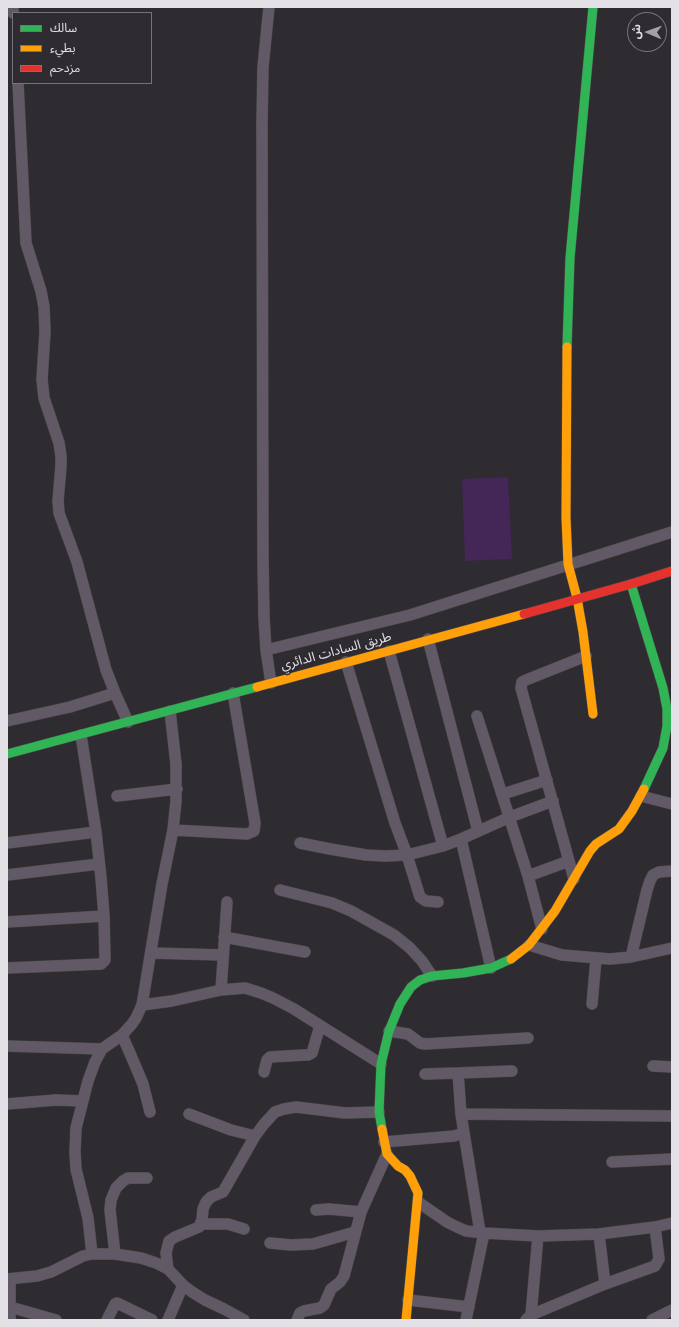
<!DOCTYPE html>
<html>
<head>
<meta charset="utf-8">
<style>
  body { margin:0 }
  #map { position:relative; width:679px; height:1327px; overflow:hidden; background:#2e2c30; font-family:Inter,"Noto Sans Arabic",sans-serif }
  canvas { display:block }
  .frame { position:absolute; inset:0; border:8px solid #e3e1e5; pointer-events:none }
  .legend { position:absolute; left:12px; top:12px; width:140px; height:72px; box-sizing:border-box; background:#2e2b31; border:1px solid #767479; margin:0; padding:5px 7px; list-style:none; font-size:12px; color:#e3e1e5 }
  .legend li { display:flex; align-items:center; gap:8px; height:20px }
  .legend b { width:20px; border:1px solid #767479 }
  .north { position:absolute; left:627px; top:12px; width:40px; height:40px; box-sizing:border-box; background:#2e2b31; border:1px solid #767479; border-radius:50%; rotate:272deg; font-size:11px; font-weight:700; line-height:16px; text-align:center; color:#e3e1e5 }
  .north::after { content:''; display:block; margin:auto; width:14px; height:18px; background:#a4a2a6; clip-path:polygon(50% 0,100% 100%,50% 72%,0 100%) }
</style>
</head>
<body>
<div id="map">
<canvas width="679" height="1327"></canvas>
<div class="frame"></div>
<ul class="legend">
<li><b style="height:5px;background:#30b455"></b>سالك</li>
<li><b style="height:5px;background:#ff9f0a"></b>بطيء</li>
<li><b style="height:5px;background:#e5322d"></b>مزدحم</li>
</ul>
<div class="north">ش</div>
</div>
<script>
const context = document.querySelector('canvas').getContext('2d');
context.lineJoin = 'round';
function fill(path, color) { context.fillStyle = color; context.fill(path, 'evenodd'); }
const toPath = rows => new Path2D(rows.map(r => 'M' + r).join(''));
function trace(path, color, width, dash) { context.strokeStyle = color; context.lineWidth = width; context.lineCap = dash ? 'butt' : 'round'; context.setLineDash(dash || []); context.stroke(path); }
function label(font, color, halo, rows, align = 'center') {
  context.font = font + ' Inter,"Noto Sans Arabic",sans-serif'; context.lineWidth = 3; context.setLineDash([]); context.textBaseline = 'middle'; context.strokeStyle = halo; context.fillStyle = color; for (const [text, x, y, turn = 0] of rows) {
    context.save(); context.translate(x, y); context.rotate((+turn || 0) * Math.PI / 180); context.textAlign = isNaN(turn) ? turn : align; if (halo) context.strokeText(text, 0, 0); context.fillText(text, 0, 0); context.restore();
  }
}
const green = toPath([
  [508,477,512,559,465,561,462,479]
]);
const street = toPath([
  [13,7,13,13],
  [269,7,263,67,262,122,263,560,264,618,266,650,271,683],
  [18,83,26,243,41,291,44,307,45,332,42,379,44,398,59,443,61,456,61,466,58,501,59,513,77,562,106,670,115,693,128,722],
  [428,639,478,831],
  [266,650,410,615,672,532],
  [389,651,443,846],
  [346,662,395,823,407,855,443,846,461,839,510,817,553,801],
  [477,716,528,876,542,929],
  [7,721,70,707,115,693],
  [503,794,547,780],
  [117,796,177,789],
  [641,796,672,804],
  [173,830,247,834,254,831,255,823,233,693],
  [461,839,491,968],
  [7,843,96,832],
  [300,843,330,849,366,855,385,856,407,855,420,897,426,901,438,902],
  [7,875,99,864],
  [528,876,569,861],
  [574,879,521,688,522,682,526,680,586,656],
  [280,890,332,903,351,911,394,935,410,948,422,961,432,976],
  [7,922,104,916],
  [224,937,305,952],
  [529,945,562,955,610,959,631,957,672,948],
  [151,953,222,955],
  [631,957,647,890,650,881,653,875,659,872,672,871],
  [7,968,101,964,105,960,104,916,101,878,96,832,81,735],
  [221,990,227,902],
  [592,1004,596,959],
  [142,1005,172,1001,221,990,245,988,261,993,273,998,294,1009,381,1064],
  [389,1031,408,1034,420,1043,425,1044,528,1038],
  [122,1035,135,1065,143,1084,150,1112],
  [7,1046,102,1049],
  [653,1066,672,1067],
  [512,1071,458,1073,461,1114,672,1116],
  [264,1072,267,1060,270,1057,304,1055,308,1055,312,1053,320,1026],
  [425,1074,458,1073],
  [7,1104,56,1100,83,1101],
  [189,1114,231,1130,255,1136],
  [461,1114,464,1133],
  [384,1142,454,1136,464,1133,480,1232],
  [612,1162,672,1159],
  [418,1202,447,1222,457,1227,466,1231,484,1233,538,1236,570,1235,599,1234,655,1227,672,1223],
  [316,1210,329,1209,361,1212],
  [201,1224,228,1224,244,1229],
  [599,1234,605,1284],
  [270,1243,291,1245,313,1244,355,1232],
  [92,1254,88,1218,76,1169,75,1152,76,1128,88,1081,95,1062,102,1049,122,1035,132,1024,136,1018,142,1005,162,884,173,830,176,801,176,764,170,711],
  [115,1254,110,1210,111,1200,116,1188,123,1181,128,1178,147,1178],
  [168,1269,166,1253,169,1241,175,1237,199,1227,202,1220,203,1209,206,1202,211,1197,223,1192,255,1136,264,1124,275,1112,284,1109,296,1107,345,1113,379,1112],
  [7,1279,37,1276,51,1272,83,1256,92,1254,115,1254,141,1258,156,1263,168,1269,183,1285,192,1292,205,1300,224,1309,244,1320],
  [408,1300,469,1307],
  [10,1307,56,1320],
  [531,1315,538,1236],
  [10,1320,10,1279],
  [107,1320,115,1304,117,1303,152,1320],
  [168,1320,183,1285],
  [297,1320,300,1313,304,1311,320,1308,324,1305,331,1289,340,1282,344,1276,361,1212,387,1154],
  [466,1320,484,1233],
  [526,1320,531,1315,605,1284,655,1266,659,1259,655,1227],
  [652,1320,672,1310]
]);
const fast = toPath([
  [567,347,570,258,593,7],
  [631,584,663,688,667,709,667,726,663,748,644,789],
  [7,754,257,687],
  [382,1129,379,1112,381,1064,389,1031,400,1004,411,987,420,980,432,976,463,973,491,968,511,959]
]);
const slow = toPath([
  [567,347,566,518,568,564,577,598,583,632,593,714],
  [257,687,524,614],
  [511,959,529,945,555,911,590,851,596,844,619,829,632,811,644,789],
  [382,1129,387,1154,398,1166,405,1170,410,1176,418,1193,406,1320]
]);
const jam = toPath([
  [524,614,631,584,672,571]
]);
const streetNames = [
  ["طريق السادات الدائري",336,651,-15]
];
fill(green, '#442657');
trace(street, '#4b4a4c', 12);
trace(fast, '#4b4a4c', 10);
trace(slow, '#4b4a4c', 10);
trace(jam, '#4b4a4c', 10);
trace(street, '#625967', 11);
trace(fast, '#30b455', 9);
trace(slow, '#ff9f0a', 9);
trace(jam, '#e5322d', 9);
label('13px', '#e3e1e5', '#2e2b31', streetNames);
</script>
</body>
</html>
